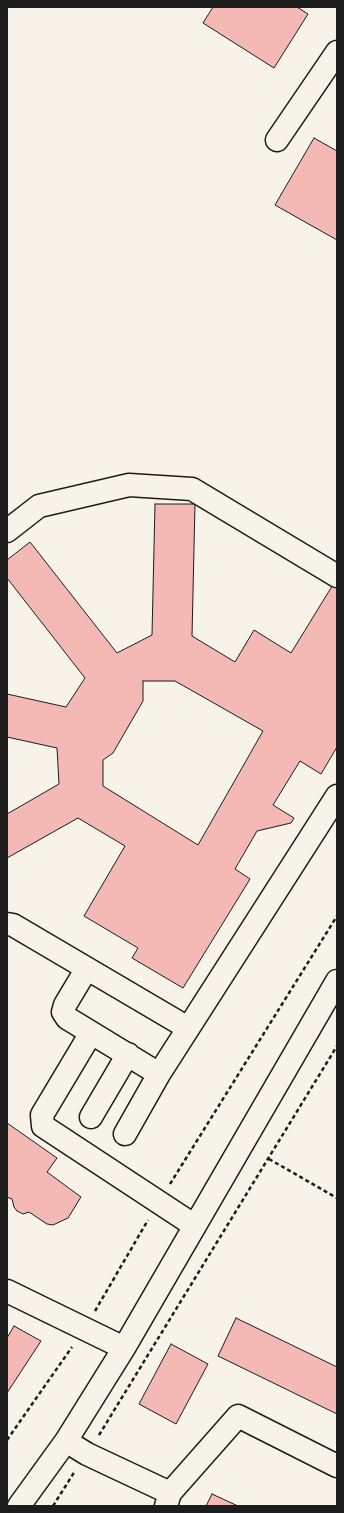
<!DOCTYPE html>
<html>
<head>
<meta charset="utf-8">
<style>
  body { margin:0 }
  #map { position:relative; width:344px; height:1513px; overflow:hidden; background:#f7f3e8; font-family:"Balsamiq Sans",sans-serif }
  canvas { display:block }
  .frame { position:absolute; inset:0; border:8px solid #1c1c1c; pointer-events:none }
</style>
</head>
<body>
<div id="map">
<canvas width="344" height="1513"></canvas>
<div class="frame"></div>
</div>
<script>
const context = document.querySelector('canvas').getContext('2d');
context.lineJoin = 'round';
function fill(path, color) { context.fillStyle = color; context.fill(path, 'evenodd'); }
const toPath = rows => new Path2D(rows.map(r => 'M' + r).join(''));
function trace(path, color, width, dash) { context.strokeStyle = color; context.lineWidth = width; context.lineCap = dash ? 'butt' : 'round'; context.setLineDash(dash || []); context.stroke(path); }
const building = toPath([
  [213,7,297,7,308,14,274,68,203,23,213,7],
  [314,138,337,151,337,240,275,205,314,138],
  [155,504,195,504,192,636,235,662,254,630,291,653,334,583,337,585,337,747,321,774,300,761,273,805,294,818,291,823,257,831,235,869,250,879,183,988,132,958,138,948,84,916,125,846,78,818,7,858,7,814,59,784,57,748,7,737,7,694,66,707,85,678,7,578,7,560,30,542,117,653,152,635,155,504],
  [143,681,175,681,263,731,198,845,103,786,103,760,113,753,143,701,143,681],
  [7,1123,57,1158,47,1172,81,1197,68,1218,53,1225,47,1224,29,1212,23,1214,17,1211,14,1207,12,1199,7,1197,7,1123],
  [236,1318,337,1367,337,1414,218,1356,236,1318],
  [14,1326,41,1341,7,1393,7,1338,14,1326],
  [171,1344,208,1364,176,1424,139,1404,171,1344],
  [212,1494,238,1506,206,1506,212,1494]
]);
const path = toPath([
  [269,1159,337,1198],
  [170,1184,337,916],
  [95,1311,148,1220],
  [99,1435,337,1046],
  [7,1440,72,1347],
  [53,1506,75,1471]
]);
const minor = toPath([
  [277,140,337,52],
  [7,531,39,506,129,485,192,489,337,576],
  [7,924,13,925,188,1028],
  [86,970,65,1005,63,1012,67,1018,159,1074,125,1134],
  [91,1033,42,1115,43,1126,195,1226],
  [159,1074,337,796],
  [91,1117,128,1054],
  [7,1291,124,1348],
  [66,1441,87,1454,170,1493],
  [19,1506,66,1441,124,1348,337,981],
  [166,1506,170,1493,238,1416,337,1466]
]);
fill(building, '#f4b8b5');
trace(building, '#1c1c1c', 1);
trace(minor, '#1c1c1c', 25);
trace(path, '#1c1c1c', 2.5, [4, 3]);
trace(minor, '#f7f3e8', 22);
</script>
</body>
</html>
